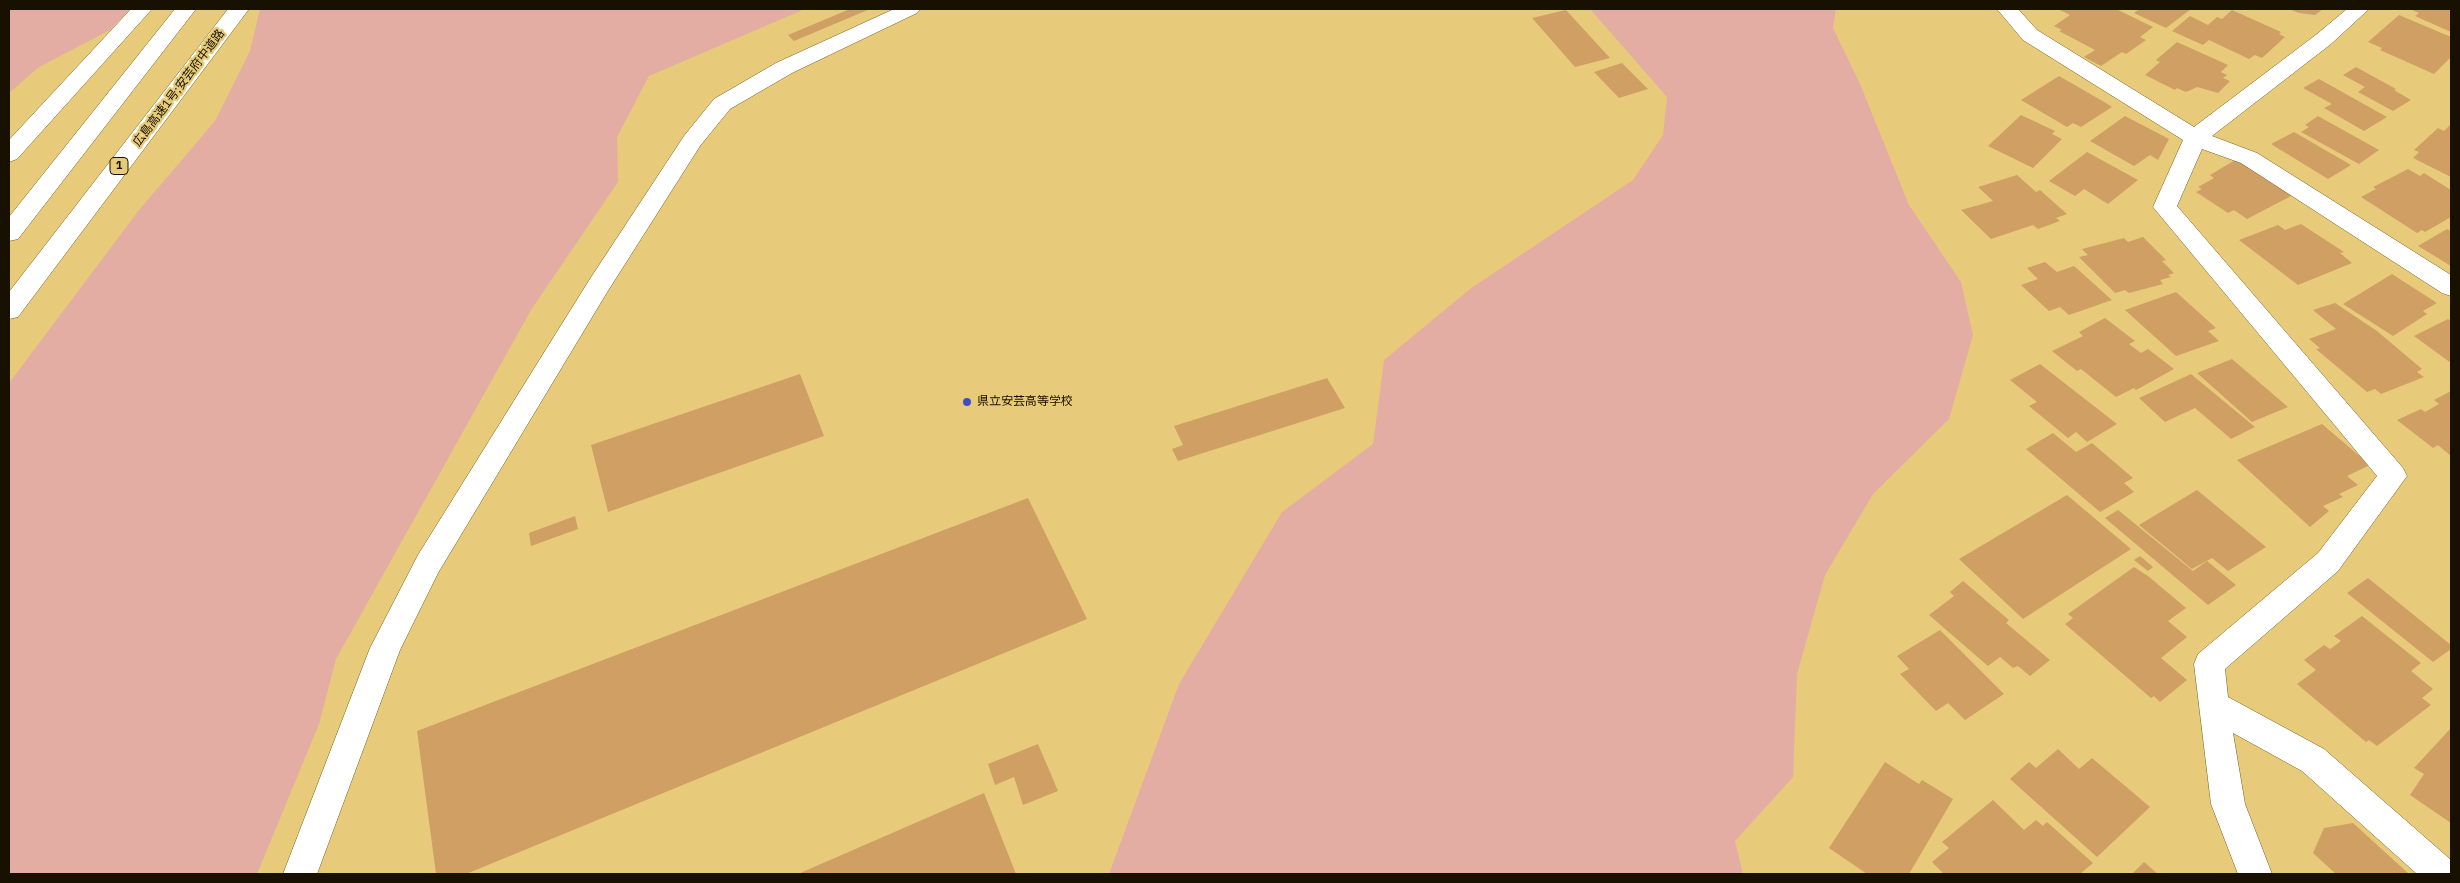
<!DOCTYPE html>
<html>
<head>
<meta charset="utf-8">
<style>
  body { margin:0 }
  #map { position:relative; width:2460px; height:883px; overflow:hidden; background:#e7cb7a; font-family:"IBM Plex Sans",sans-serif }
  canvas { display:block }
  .frame { position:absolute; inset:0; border:10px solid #181000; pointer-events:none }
</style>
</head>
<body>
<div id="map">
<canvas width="2460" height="883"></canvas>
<div class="frame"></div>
</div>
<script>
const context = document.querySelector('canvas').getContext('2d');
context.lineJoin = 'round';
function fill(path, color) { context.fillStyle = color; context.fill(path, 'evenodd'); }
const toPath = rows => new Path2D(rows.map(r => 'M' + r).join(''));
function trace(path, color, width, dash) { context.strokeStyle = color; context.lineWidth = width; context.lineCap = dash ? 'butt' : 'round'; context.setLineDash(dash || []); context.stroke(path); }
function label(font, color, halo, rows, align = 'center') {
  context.font = font + ' "IBM Plex Sans","Noto Sans JP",sans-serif'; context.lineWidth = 4.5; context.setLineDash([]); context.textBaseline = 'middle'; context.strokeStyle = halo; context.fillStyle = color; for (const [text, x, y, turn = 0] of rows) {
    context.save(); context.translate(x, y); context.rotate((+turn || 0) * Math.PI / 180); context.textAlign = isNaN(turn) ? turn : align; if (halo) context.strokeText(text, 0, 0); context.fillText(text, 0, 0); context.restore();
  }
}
const green = toPath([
  [9,9,130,9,110,30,39,67,9,93],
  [260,9,805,9,649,76,617,137,618,182,531,310,336,659,319,724,257,874,9,874,9,383,139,210,215,121,250,51],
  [1590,9,1836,9,1833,28,1860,84,1909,205,1961,282,1973,335,1949,419,1873,494,1825,575,1797,674,1793,777,1735,841,1743,874,1109,874,1179,684,1282,512,1373,444,1384,360,1470,289,1633,180,1663,135,1667,97]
]);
const building = toPath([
  [850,9,870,9,794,41,788,35],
  [2058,9,2116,9,2153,27,2140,37,2146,40,2126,54,2122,52,2101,66,2084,57,2095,50,2059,31,2062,30,2054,26,2070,15],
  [2135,9,2191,9,2166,28,2134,13,2138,10],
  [2289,9,2323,9,2315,15,2299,13],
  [2410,9,2451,9,2451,32,2415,16,2419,13],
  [1566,10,1610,58,1575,67,1532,18],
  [2232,10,2281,32,2279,34,2285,37,2262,58,2255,55,2249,59,2209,40,2203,45,2172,31,2190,16,2208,25,2217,17,2222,19],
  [2399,15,2451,37,2451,57,2434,74,2380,50,2382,48,2368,42],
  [2177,42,2228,65,2221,72,2227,75,2223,78,2230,81,2218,93,2197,87,2186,92,2177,88,2175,90,2145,75,2160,62,2156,60],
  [1622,63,1648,89,1619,98,1594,72],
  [2356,67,2396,89,2394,90,2411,100,2393,111,2358,92,2365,87,2343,75],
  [2059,76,2106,103,2112,107,2081,127,2073,123,2067,127,2021,100],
  [2319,79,2387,117,2364,131,2324,108,2332,104,2303,88],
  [2021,115,2055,131,2052,134,2062,139,2033,168,1988,146],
  [2125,116,2169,139,2158,160,2150,155,2134,166,2090,141],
  [2318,116,2379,150,2359,164,2301,132,2309,127,2305,125],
  [2451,124,2451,177,2413,158,2419,152,2414,150,2438,128,2444,131],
  [2294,132,2351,165,2328,179,2271,144],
  [2087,152,2138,180,2108,204,2084,189,2075,196,2049,181],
  [2237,159,2293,195,2247,219,2234,210,2228,213,2196,192,2202,189,2198,187,2214,178,2210,175],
  [2408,169,2420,176,2424,173,2451,190,2451,217,2425,232,2422,230,2417,233,2361,197,2376,189,2373,187],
  [2017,175,2036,192,2040,190,2067,214,2056,218,2060,221,2038,229,2033,225,1991,239,1961,210,1993,201,1978,187],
  [2301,224,2344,252,2340,253,2352,263,2298,285,2239,240,2278,225,2285,230],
  [2447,229,2451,231,2451,266,2418,246],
  [2143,237,2166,260,2162,261,2174,273,2168,275,2171,277,2160,280,2163,284,2129,293,2125,290,2115,293,2079,257,2088,255,2082,249,2124,238,2128,242],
  [2045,262,2057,272,2074,266,2112,300,2069,315,2060,307,2049,311,2021,285,2038,279,2027,268],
  [2392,274,2437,303,2423,311,2427,314,2393,336,2343,304],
  [2176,292,2216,328,2208,331,2219,341,2176,356,2125,310],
  [2335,303,2377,331,2422,369,2417,372,2424,377,2381,394,2375,389,2367,392,2316,349,2320,348,2309,339,2336,329,2313,310],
  [2105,318,2135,341,2129,344,2141,353,2148,349,2174,369,2136,390,2134,388,2116,397,2081,369,2077,371,2052,351,2083,336,2079,332],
  [2448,319,2451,321,2451,363,2414,336],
  [2232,359,2288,407,2252,422,2197,373],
  [2040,364,2117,424,2087,442,2076,432,2068,438,2029,406,2037,402,2010,380],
  [800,374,824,436,608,512,591,445],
  [2191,374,2255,427,2231,439,2195,408,2165,422,2139,398],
  [1327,378,1345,408,1178,461,1172,449,1183,445,1174,426],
  [2451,391,2451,456,2438,445,2433,448,2397,420,2421,409,2425,412,2439,404,2434,400],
  [2322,424,2370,465,2347,476,2358,485,2339,494,2343,497,2323,506,2329,511,2310,527,2237,460],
  [2053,433,2076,452,2092,443,2133,478,2124,483,2134,492,2100,512,2026,449],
  [2197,490,2266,547,2228,571,2212,558,2192,569,2139,525],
  [2067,495,2131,549,2023,619,1959,559],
  [1028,498,1087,619,466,874,436,874,417,731],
  [2118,510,2193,571,2207,561,2236,585,2208,605,2105,518],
  [575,516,578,529,531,546,529,533],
  [2140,556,2153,567,2148,571,2134,560],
  [2134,567,2148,576,2186,608,2168,621,2187,637,2161,658,2187,680,2160,702,2154,696,2151,698,2065,624,2073,618,2068,614],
  [2368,578,2451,645,2451,649,2433,662,2347,593],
  [1963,581,2009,620,2006,623,2050,660,2030,676,2018,666,2013,668,2000,657,1988,666,1929,615,1954,596,1950,592],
  [2362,616,2421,663,2411,671,2433,689,2422,698,2431,705,2377,746,2369,740,2366,742,2297,684,2316,670,2304,660,2324,645,2330,649,2341,641,2334,636],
  [1940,630,2004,694,1965,720,1948,703,1936,711,1900,674,1909,669,1897,656],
  [2451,728,2451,823,2410,795,2424,774,2414,768],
  [1038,744,1058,791,1023,805,1014,777,995,785,988,764],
  [2058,749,2079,769,2092,758,2150,807,2097,857,2010,779,2029,762,2036,768],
  [1885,762,1919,784,1922,780,1953,799,1909,874,1867,874,1829,848],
  [984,793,1016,874,798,874],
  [1993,800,2024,830,2036,820,2043,826,2047,822,2093,863,2080,874,1944,874,1932,862,1949,848,1942,842],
  [2353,823,2409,874,2336,874,2313,853,2324,828],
  [2144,862,2158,874,2132,874]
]);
const minor = toPath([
  [894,9,920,9,917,13,792,73,730,109,700,146,606,294,438,573,400,650,317,874,283,874,370,648,418,555,588,282,684,136,714,99,776,63,894,9],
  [1997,9,2018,9,2037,30,2194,127,2317,34,2347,9,2369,9,2331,44,2212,136,2257,153,2451,275,2451,296,2442,293,2241,163,2202,149,2177,206,2403,468,2407,476,2338,571,2225,669,2228,697,2324,749,2451,860,2451,874,2417,874,2302,771,2233,733,2245,804,2272,874,2238,874,2211,804,2194,664,2198,654,2318,553,2377,476,2153,207,2183,140,2023,40,1997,9]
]);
const motorway = toPath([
  [131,9,152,9,17,159,9,162,9,140,131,9],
  [175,9,196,9,18,239,9,241,9,217,175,9],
  [228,9,249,9,18,317,9,319,9,292,228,9]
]);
const markers = [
  [967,402,5,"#3d4ec1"]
];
const shields = [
  [119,166,18]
];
const shieldNames = [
  ["1",119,166]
];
const streetNames = [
  ["広島高速1号;安芸府中道路",179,88,-53]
];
const poiNames = [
  ["県立安芸高等学校",977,402]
];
fill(green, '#e3ada3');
fill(building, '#cf9f64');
trace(minor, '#746022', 1);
trace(motorway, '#746022', 1);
fill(minor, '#fff');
fill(motorway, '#fff');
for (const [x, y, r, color] of markers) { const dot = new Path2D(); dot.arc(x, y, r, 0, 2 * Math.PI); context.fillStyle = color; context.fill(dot); trace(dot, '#e7cb7a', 2); }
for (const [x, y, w] of shields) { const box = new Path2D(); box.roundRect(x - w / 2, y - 8.5, w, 17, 4); context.fillStyle = '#e7cb7a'; context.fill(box); trace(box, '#181000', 1); }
label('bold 11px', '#181000', null, shieldNames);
label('12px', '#181000', '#e7cb7a', streetNames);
label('12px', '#181000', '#e7cb7a', poiNames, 'left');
</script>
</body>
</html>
